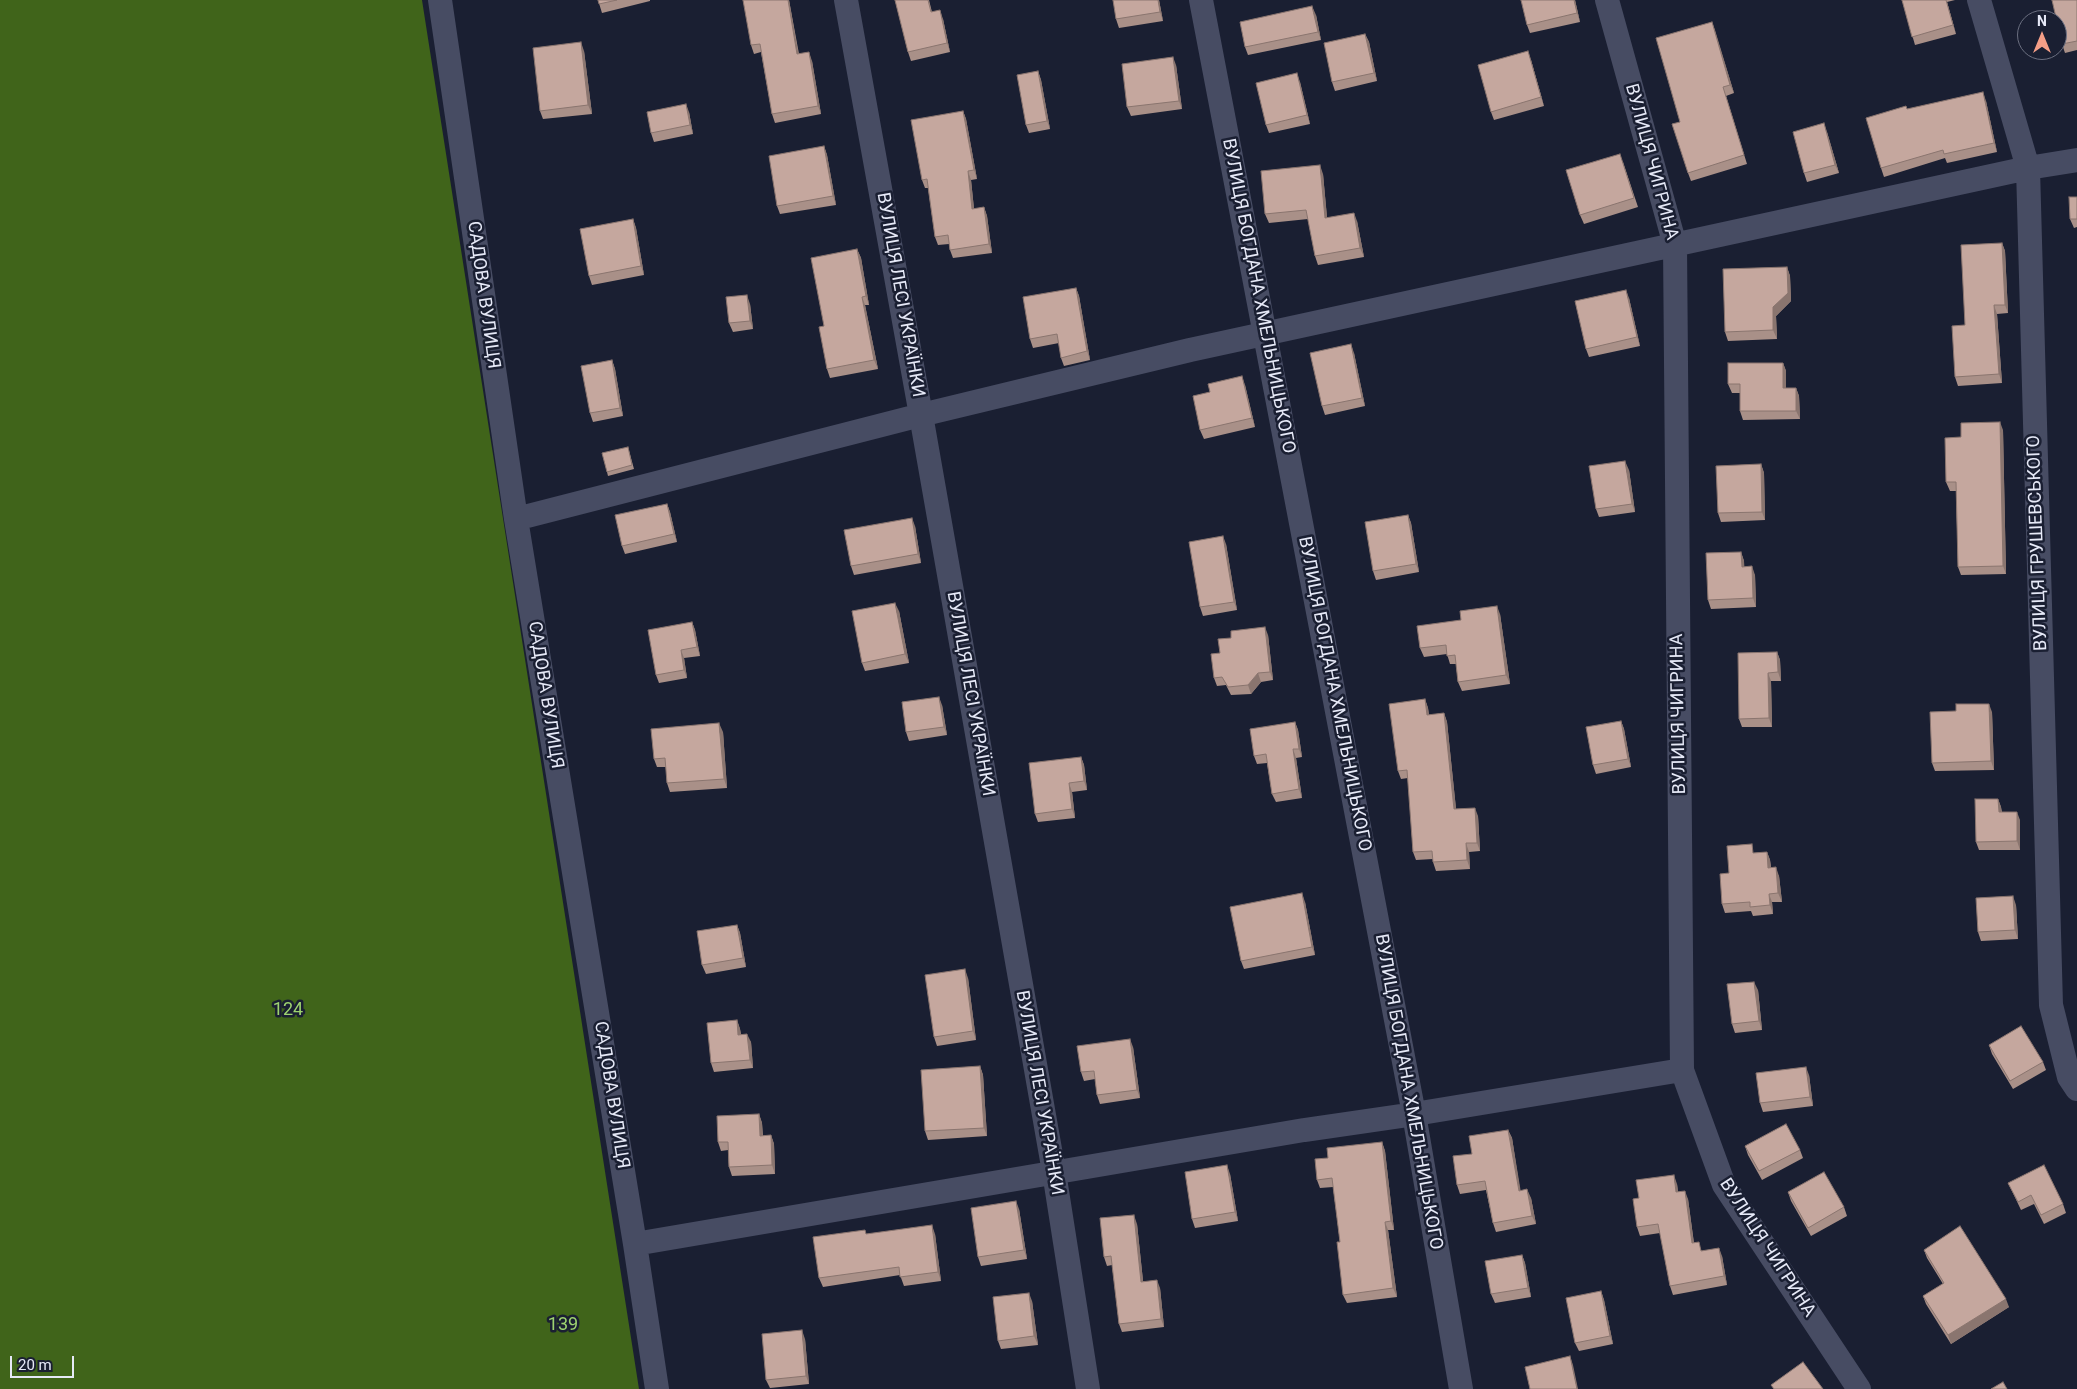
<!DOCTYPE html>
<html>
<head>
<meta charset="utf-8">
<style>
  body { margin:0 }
  #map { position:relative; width:2077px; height:1389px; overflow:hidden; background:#1a1f32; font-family:Roboto,sans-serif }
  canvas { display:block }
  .north { position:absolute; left:2017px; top:10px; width:50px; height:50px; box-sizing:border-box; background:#1a1f32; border:1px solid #6c7081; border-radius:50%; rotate:0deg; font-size:14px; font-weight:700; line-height:20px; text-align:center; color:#e6e9f7 }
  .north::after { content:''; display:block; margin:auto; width:18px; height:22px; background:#f49e87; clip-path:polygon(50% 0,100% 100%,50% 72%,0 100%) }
  .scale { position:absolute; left:10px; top:1356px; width:64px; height:22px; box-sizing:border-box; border:2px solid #e6e9f7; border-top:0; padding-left:6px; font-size:15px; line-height:18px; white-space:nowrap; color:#e6e9f7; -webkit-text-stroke:4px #1a1f32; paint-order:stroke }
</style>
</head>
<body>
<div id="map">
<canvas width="2077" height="1389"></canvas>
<div class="north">N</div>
<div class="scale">20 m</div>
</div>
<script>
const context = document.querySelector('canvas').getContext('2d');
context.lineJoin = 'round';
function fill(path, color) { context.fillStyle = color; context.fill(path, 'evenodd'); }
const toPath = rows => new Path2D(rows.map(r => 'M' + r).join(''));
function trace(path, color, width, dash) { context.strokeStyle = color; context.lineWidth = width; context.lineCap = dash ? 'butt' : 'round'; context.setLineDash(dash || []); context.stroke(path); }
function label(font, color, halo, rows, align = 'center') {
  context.font = font + ' Roboto,sans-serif'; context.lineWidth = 5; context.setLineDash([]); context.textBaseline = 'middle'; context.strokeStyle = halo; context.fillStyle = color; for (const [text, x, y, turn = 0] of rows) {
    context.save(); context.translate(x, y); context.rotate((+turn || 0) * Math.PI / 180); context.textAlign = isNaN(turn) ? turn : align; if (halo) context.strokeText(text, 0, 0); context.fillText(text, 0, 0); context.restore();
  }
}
const forest = toPath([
  [0,0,422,0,639,1389,0,1389]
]);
const minor = toPath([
  [440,0,516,519,635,1244,657,1389],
  [846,0,921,415,1054,1172,1088,1389],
  [1201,0,1414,1114,1461,1389],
  [1607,0,1675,245,1682,1070,1724,1185,1859,1389],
  [1979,0,2028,168,2051,1005,2069,1077,2077,1089],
  [516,519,921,415,1190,350,2028,168,2077,160],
  [635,1244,1304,1130,1414,1114,1682,1070]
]);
const wall = toPath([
  [598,0,650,0,650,1,602,13],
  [789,0,799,54,812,61,821,114,775,123,772,114,761,52,754,54,751,45],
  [895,0,929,0,932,12,943,19,950,52,911,61,908,52],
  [1159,0,1163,21,1119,28,1116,19],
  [1575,0,1580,22,1530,33,1527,25],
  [1902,0,1955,0,1947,2,1956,34,1915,45],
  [2077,0,2077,50,2065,53,2062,44],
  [1316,15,1321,40,1248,55,1245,47],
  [1712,22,1734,93,1726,96,1747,164,1691,181,1688,173,1680,122],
  [1365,34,1369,42,1377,81,1335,91,1332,82],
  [584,51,592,114,543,119,540,111],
  [1531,60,1544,106,1494,120,1491,112],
  [1176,65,1182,109,1131,116,1127,107],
  [1038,71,1041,80,1050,129,1029,133,1026,125],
  [1300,82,1310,124,1269,133,1266,125],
  [1986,101,1997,152,1947,163,1945,158,1884,177,1881,168,1908,109],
  [963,111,966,119,977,179,971,180,974,209,984,207,987,216,992,253,953,258,950,250,949,244,938,245,935,237,928,188,925,188,922,180],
  [689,112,693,134,654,142,651,133],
  [1827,132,1839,173,1807,182,1804,173],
  [824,146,827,155,836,205,780,214,777,206],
  [1623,162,1638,207,1584,224,1580,215],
  [1323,174,1327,218,1357,221,1364,257,1318,265,1315,256,1308,219,1269,223,1265,214],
  [2077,197,2077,227,2074,228,2070,219],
  [633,219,636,228,644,275,592,285,589,276],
  [2002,243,2005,251,2008,313,1997,314,2002,383,1958,386,1955,377,1965,325],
  [857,249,861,258,869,305,865,305,878,369,830,378,827,369,824,326],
  [1787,267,1790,276,1791,301,1776,316,1777,339,1728,341,1725,332],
  [1076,288,1079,296,1090,360,1064,366,1061,358,1059,343,1033,348,1030,339],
  [1629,298,1640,346,1589,357,1586,349],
  [750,304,753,329,733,332,729,323],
  [1354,353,1365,406,1325,415,1322,406],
  [612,360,615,369,623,416,593,422,590,413],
  [1783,363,1786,371,1786,388,1796,388,1799,396,1800,419,1743,420,1740,411,1740,393,1732,393,1728,384],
  [1245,385,1255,427,1204,439,1200,430,1210,392],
  [2003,430,2006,574,1961,575,1958,567,1956,491,1950,491,1946,482],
  [628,447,634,469,608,476,607,472],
  [1761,464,1764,473,1765,520,1721,522,1718,513],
  [1629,470,1635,512,1599,517,1596,509],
  [667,504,670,512,677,542,625,554,622,546],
  [1408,515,1411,523,1419,572,1376,580,1373,571],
  [915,526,921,563,854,575,851,566],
  [1226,544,1237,610,1203,616,1200,607],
  [1741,552,1744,561,1744,567,1755,575,1756,607,1711,609,1708,600],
  [899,611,909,663,865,671,862,663],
  [1500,614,1510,684,1462,691,1458,682,1456,664,1450,664,1447,654,1424,657,1420,648],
  [692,622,695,630,700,656,684,658,687,678,659,683,656,675],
  [1268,635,1273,680,1261,682,1251,694,1231,695,1226,685,1217,686,1214,678,1220,653],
  [1777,652,1780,660,1781,681,1771,681,1772,727,1742,727,1739,719],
  [1425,699,1428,708,1429,715,1444,713,1447,722,1456,809,1478,816,1480,851,1469,852,1470,869,1436,871,1433,862,1433,859,1416,860,1413,852,1408,778,1401,779,1398,771],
  [942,705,947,735,909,741,906,732],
  [1956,711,1992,712,1994,770,1935,771,1932,763],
  [1621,721,1624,729,1631,767,1596,774,1593,765],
  [1295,722,1298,730,1302,757,1296,758,1302,798,1276,802,1272,794,1267,763,1257,764,1254,756],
  [723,732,727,788,670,792,667,783,666,767,657,767,654,759],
  [1081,757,1084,765,1087,790,1072,792,1075,818,1038,822,1035,814],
  [1998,799,2001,807,2002,812,2020,820,2020,850,1979,850,1976,842],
  [1767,852,1770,860,1771,867,1779,876,1782,902,1772,902,1773,914,1753,916,1751,911,1725,913,1722,904,1729,873,1755,853],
  [1305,902,1315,955,1244,969,1241,961],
  [2016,905,2018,939,1981,941,1978,932],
  [737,925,740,933,746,967,706,974,702,965],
  [968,978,976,1040,937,1046,934,1037],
  [1758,990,1762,1030,1735,1033,1732,1024],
  [737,1020,740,1029,741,1034,751,1042,753,1068,714,1072,711,1063],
  [1989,1045,2043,1062,2046,1070,2013,1089,1992,1054],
  [1133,1047,1140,1098,1100,1104,1097,1095,1095,1079,1084,1081,1081,1072],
  [980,1066,983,1075,987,1136,928,1140,925,1131],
  [1809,1075,1813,1106,1763,1112,1760,1103],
  [759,1114,762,1123,763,1136,771,1135,774,1144,775,1174,732,1176,729,1167,728,1150,721,1151,718,1142],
  [1508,1130,1512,1138,1520,1190,1531,1198,1536,1224,1496,1232,1493,1223,1486,1190,1460,1194,1457,1185,1472,1154],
  [1382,1142,1385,1151,1394,1230,1388,1230,1397,1297,1347,1303,1343,1295,1340,1242,1333,1187,1320,1188,1317,1180,1328,1158],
  [1745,1146,1800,1150,1803,1158,1762,1180,1748,1155],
  [1230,1174,1238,1221,1195,1228,1192,1219],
  [2008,1183,2063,1204,2066,1213,2044,1224,2034,1204,2021,1210,2012,1191],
  [1677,1184,1678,1192,1688,1199,1694,1243,1702,1251,1722,1256,1727,1285,1673,1295,1670,1286,1660,1233,1640,1236,1637,1227,1639,1198],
  [1788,1192,1844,1207,1847,1216,1811,1236,1791,1201],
  [1019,1209,1027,1259,981,1266,978,1257],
  [1137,1224,1143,1281,1160,1288,1164,1327,1122,1332,1119,1324,1112,1265,1107,1266,1104,1257],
  [867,1234,935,1234,941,1281,904,1286,900,1275,823,1287,819,1278],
  [1924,1250,2009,1307,1951,1344,1926,1304,1923,1296,1943,1284,1927,1258],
  [1522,1255,1525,1263,1531,1297,1495,1303,1491,1294],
  [1601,1291,1604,1300,1613,1344,1579,1351,1575,1343],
  [1032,1301,1038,1345,1001,1349,998,1341],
  [805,1339,809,1384,770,1388,766,1380]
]);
const shadedWall = toPath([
  [788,0,789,0,800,63,797,54],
  [1158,0,1159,0,1163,21,1160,12],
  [1574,0,1575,0,1580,22,1577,13],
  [1946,0,1947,2,1956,34,1953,25],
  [1312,6,1316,15,1321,40,1318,32],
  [940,10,943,19,950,52,947,43],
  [1712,22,1715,30,1734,93,1730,85],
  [1365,34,1369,42,1377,81,1374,73],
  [581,42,584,51,592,114,588,105],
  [1528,51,1531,60,1544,106,1541,97],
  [809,52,812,61,821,114,818,106],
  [1173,57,1176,65,1182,109,1179,101],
  [1038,71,1041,80,1050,129,1047,121],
  [1297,73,1300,82,1310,124,1307,115],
  [1983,92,1986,101,1997,152,1994,143],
  [686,104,689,112,693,134,690,125],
  [963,111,966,119,977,179,974,170],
  [1824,123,1827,132,1839,173,1835,165],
  [824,146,827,155,836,205,833,196],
  [1320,165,1323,174,1328,227,1325,218],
  [968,171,971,180,975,218,972,209],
  [984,207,987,216,992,253,989,244],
  [1354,213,1357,221,1364,257,1360,248],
  [633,219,636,228,644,275,641,266],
  [2002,243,2005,251,2008,313,2005,305],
  [857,249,861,258,869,305,866,296],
  [1787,267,1790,276,1791,301,1776,316,1777,339,1773,330,1773,307],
  [1076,288,1079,296,1090,360,1087,351],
  [1626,290,1629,298,1640,346,1637,337],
  [747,295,750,304,753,329,750,321],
  [862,297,865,305,878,369,874,360],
  [1994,305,1997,314,2002,383,1999,374],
  [1351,344,1354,353,1365,406,1362,398],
  [612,360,615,369,623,416,620,408],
  [1783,363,1786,371,1786,396,1783,388],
  [1242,376,1245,385,1255,427,1252,418],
  [1796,388,1799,396,1800,419,1796,411],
  [2000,422,2003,430,2006,574,2003,566],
  [1625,461,1629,470,1635,512,1632,504],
  [1761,464,1764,473,1765,520,1762,512],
  [667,504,670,512,677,542,674,534],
  [1408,515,1411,523,1419,572,1416,564],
  [912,518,915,526,921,563,918,554],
  [1223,536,1226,544,1237,610,1234,602],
  [1741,552,1744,561,1745,575,1742,567],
  [1752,566,1755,575,1756,607,1753,598],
  [895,603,899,611,909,663,905,654],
  [1497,606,1500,614,1510,684,1506,675],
  [692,622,695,630,700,656,697,647],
  [1265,627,1268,635,1273,680,1270,672],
  [681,650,684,658,687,678,684,670],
  [1777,652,1780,660,1781,681,1778,672],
  [1258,673,1261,682,1251,694,1248,685],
  [1768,673,1771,681,1772,727,1769,718],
  [939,697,942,705,947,735,944,727],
  [1425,699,1428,708,1430,724,1427,715],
  [1989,704,1992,712,1994,770,1991,761],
  [1444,713,1447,722,1457,818,1454,809],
  [1621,721,1624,729,1631,767,1628,759],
  [1295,722,1298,730,1302,757,1299,749],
  [719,723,723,732,727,788,724,779],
  [1293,749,1296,758,1302,798,1299,789],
  [1081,757,1084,765,1087,790,1084,781],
  [1069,783,1072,792,1075,818,1072,809],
  [1998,799,2001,807,2002,821,1999,812],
  [1475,808,1478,816,1480,851,1477,843],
  [2017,812,2020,820,2020,850,2017,841],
  [1466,843,1469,852,1470,869,1467,860],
  [1767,852,1770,860,1772,876,1768,868],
  [1776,867,1779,876,1782,902,1778,893],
  [1302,893,1305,902,1315,955,1312,947],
  [1769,894,1772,902,1773,914,1770,905],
  [2013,896,2016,905,2018,939,2015,930],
  [737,925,740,933,746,967,743,958],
  [965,969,968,978,976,1040,973,1031],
  [1754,982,1758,990,1762,1030,1759,1021],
  [737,1020,740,1029,742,1043,738,1035],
  [747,1034,751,1042,753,1068,750,1060],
  [1130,1039,1133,1047,1140,1098,1137,1090],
  [980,1066,983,1075,987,1136,984,1128],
  [1806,1067,1809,1075,1813,1106,1810,1097],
  [759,1114,762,1123,763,1144,760,1136],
  [1508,1130,1512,1138,1522,1199,1519,1191],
  [771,1135,774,1144,775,1174,772,1165],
  [1382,1142,1385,1151,1394,1230,1391,1221],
  [1227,1165,1230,1174,1238,1221,1235,1212],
  [1674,1175,1677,1184,1679,1201,1676,1192],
  [1527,1189,1531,1198,1536,1224,1532,1216],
  [1685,1191,1688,1199,1695,1252,1692,1243],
  [1016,1201,1019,1209,1027,1259,1024,1250],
  [1134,1215,1137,1224,1144,1290,1141,1282],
  [1385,1222,1388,1230,1397,1297,1393,1288],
  [932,1225,935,1234,941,1281,938,1272],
  [1719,1248,1722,1256,1727,1285,1724,1276],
  [1522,1255,1525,1263,1531,1297,1528,1288],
  [1157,1280,1160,1288,1164,1327,1161,1319],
  [1601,1291,1604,1300,1613,1344,1610,1336],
  [1029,1293,1032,1301,1038,1345,1034,1336],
  [2006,1299,2009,1307,1951,1344,1948,1335],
  [802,1330,805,1339,809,1384,806,1376],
  [1570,1356,1573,1365,1578,1389,1577,1389]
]);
const building = toPath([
  [598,0,617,0,599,4,598,0],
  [743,0,788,0,797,54,809,52,818,106,772,114,760,44,751,45,743,0],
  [895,0,928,0,931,12,940,10,947,43,908,52,895,0],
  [1113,0,1158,0,1160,12,1116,19,1113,0],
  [1521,0,1574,0,1577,13,1527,25,1521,0],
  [1902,0,1946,0,1953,25,1912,37,1902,0],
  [2052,0,2077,0,2077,41,2062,44,2052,0],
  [1312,6,1318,32,1245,47,1240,22,1312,6],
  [1712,22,1730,85,1723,87,1744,155,1688,173,1672,124,1680,122,1656,38,1712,22],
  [1365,34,1374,73,1332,82,1324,43,1365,34],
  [581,42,588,105,540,111,533,48,581,42],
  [1528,51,1541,97,1491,112,1478,65,1528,51],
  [1173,57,1179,101,1127,107,1122,64,1173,57],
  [1038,71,1047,121,1026,125,1017,75,1038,71],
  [1297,73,1307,115,1266,125,1256,83,1297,73],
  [1983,92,1994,143,1944,154,1943,150,1881,168,1866,118,1906,106,1907,109,1983,92],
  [686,104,690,125,651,133,647,112,686,104],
  [963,111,974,170,968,171,972,209,984,207,989,244,950,250,948,235,935,237,927,179,922,180,911,120,963,111],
  [1824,123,1835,165,1804,173,1793,132,1824,123],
  [824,146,833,196,777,206,769,156,824,146],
  [1620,154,1634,198,1580,215,1566,170,1620,154],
  [1320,165,1325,218,1354,213,1360,248,1315,256,1306,210,1265,214,1261,171,1320,165],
  [2069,197,2077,197,2077,219,2070,219,2069,197],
  [633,219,641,266,589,276,580,229,633,219],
  [2002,243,2005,305,1994,305,1999,374,1955,377,1952,326,1965,325,1961,245,2002,243],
  [857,249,866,296,862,297,874,360,827,369,819,327,824,326,811,258,857,249],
  [1787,267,1788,293,1773,307,1773,330,1725,332,1723,269,1787,267],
  [1076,288,1087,351,1061,358,1057,334,1030,339,1023,297,1076,288],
  [1626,290,1637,337,1586,349,1575,301,1626,290],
  [747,295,750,321,729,323,726,297,747,295],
  [1351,344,1362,398,1322,406,1310,353,1351,344],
  [612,360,620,408,590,413,581,366,612,360],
  [1728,363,1783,363,1783,388,1796,388,1796,411,1740,411,1740,384,1728,384,1728,363],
  [1242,376,1252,418,1200,430,1193,396,1210,392,1208,384,1242,376],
  [2000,422,2003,566,1958,567,1956,482,1946,482,1945,438,1961,437,1961,423,2000,422],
  [628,447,632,465,607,472,602,453,628,447],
  [1625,461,1632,504,1596,509,1589,466,1625,461],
  [1761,464,1762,512,1718,513,1716,466,1761,464],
  [667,504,674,534,622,546,615,515,667,504],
  [1408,515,1416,564,1373,571,1365,522,1408,515],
  [912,518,918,554,851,566,844,530,912,518],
  [1223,536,1234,602,1200,607,1189,542,1223,536],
  [1741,552,1742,567,1752,566,1753,598,1708,600,1706,553,1741,552],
  [895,603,905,654,862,663,852,611,895,603],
  [1497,606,1506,675,1458,682,1455,655,1447,656,1446,645,1420,648,1417,626,1461,620,1460,611,1497,606],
  [692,622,697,647,681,650,684,670,656,675,648,630,692,622],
  [1265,627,1270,672,1258,673,1248,685,1228,687,1222,677,1214,678,1211,654,1220,653,1218,639,1231,638,1231,631,1265,627],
  [1777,652,1778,672,1768,673,1769,718,1739,719,1738,653,1777,652],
  [939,697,944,727,906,732,902,702,939,697],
  [1425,699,1427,715,1444,713,1454,809,1475,808,1477,843,1466,843,1467,860,1433,862,1432,851,1413,852,1407,770,1398,771,1389,704,1425,699],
  [1956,704,1989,704,1991,761,1932,763,1930,712,1956,711,1956,704],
  [1621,721,1628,759,1593,765,1586,727,1621,721],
  [1295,722,1299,749,1293,749,1299,789,1272,794,1266,754,1254,756,1250,729,1295,722],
  [719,723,724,779,667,783,665,758,654,759,651,729,719,723],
  [1081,757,1084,781,1069,783,1072,809,1035,814,1029,763,1081,757],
  [1975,799,1998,799,1999,812,2017,812,2017,841,1976,842,1975,799],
  [1752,844,1753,853,1767,852,1768,868,1776,867,1778,893,1769,894,1770,905,1750,907,1750,902,1722,904,1720,874,1729,873,1727,846,1752,844],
  [1302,893,1312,947,1241,961,1230,907,1302,893],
  [2013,896,2015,930,1978,932,1976,898,2013,896],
  [737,925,743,958,702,965,697,931,737,925],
  [965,969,973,1031,934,1037,925,975,965,969],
  [1754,982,1759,1021,1732,1024,1727,984,1754,982],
  [737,1020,738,1035,747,1034,750,1060,711,1063,707,1023,737,1020],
  [2021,1026,2043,1062,2010,1081,1989,1045,2021,1026],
  [1130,1039,1137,1090,1097,1095,1094,1071,1081,1072,1077,1046,1130,1039],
  [980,1066,984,1128,925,1131,921,1070,980,1066],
  [1806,1067,1810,1097,1760,1103,1756,1073,1806,1067],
  [759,1114,760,1136,771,1135,772,1165,729,1167,728,1142,718,1142,717,1116,759,1114],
  [1786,1124,1800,1150,1759,1171,1745,1146,1786,1124],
  [1508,1130,1519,1191,1527,1189,1532,1216,1493,1223,1485,1181,1457,1185,1453,1156,1472,1154,1469,1136,1508,1130],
  [1382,1142,1391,1221,1385,1222,1393,1288,1343,1295,1337,1242,1340,1242,1332,1178,1317,1180,1315,1159,1328,1158,1327,1148,1382,1142],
  [1227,1165,1235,1212,1192,1219,1185,1172,1227,1165],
  [2044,1165,2063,1204,2041,1215,2031,1195,2018,1202,2008,1183,2044,1165],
  [1824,1172,1844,1207,1808,1228,1788,1192,1824,1172],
  [1674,1175,1676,1192,1685,1191,1692,1243,1699,1242,1701,1251,1719,1248,1724,1276,1670,1286,1658,1224,1637,1227,1633,1199,1639,1198,1636,1180,1674,1175],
  [1016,1201,1024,1250,978,1257,971,1208,1016,1201],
  [1134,1215,1141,1282,1157,1280,1161,1319,1119,1324,1111,1256,1104,1257,1100,1218,1134,1215],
  [932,1225,938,1272,900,1277,899,1267,819,1278,813,1237,865,1230,866,1234,932,1225],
  [1960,1226,2006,1299,1948,1335,1923,1296,1944,1283,1924,1250,1960,1226],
  [1522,1255,1528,1288,1491,1294,1485,1261,1522,1255],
  [1601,1291,1610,1336,1575,1343,1566,1298,1601,1291],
  [1029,1293,1034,1336,998,1341,993,1297,1029,1293],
  [802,1330,806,1376,766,1380,762,1334,802,1330],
  [1570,1356,1577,1389,1530,1389,1525,1367,1570,1356],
  [1803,1362,1823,1389,1774,1389,1771,1385,1803,1362],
  [2003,1382,2007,1389,1991,1389,2003,1382]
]);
const streetNames = [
  ["ВУЛИЦЯ ЧИГРИНА",1651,162,75],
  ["САДОВА ВУЛИЦЯ",483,295,82],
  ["ВУЛИЦЯ ЛЕСІ УКРАЇНКИ",900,295,80],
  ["ВУЛИЦЯ БОГДАНА ХМЕЛЬНИЦЬКОГО",1258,296,79],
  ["ВУЛИЦЯ ГРУШЕВСЬКОГО",2038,543,-92],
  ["ВУЛИЦЯ ЛЕСІ УКРАЇНКИ",970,694,80],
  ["ВУЛИЦЯ БОГДАНА ХМЕЛЬНИЦЬКОГО",1334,694,79],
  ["САДОВА ВУЛИЦЯ",545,695,81],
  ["ВУЛИЦЯ ЧИГРИНА",1679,714,-91],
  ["ВУЛИЦЯ БОГДАНА ХМЕЛЬНИЦЬКОГО",1408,1092,80],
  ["ВУЛИЦЯ ЛЕСІ УКРАЇНКИ",1039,1093,80],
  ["САДОВА ВУЛИЦЯ",611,1095,81],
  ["ВУЛИЦЯ ЧИГРИНА",1767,1248,57]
];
const parkNames = [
  ["124",288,1010],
  ["139",563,1325]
];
fill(forest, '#40641a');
trace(minor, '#474c63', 24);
fill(wall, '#a99088');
fill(shadedWall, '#8a756f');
fill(building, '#c5a79e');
trace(building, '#8a756f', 1);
label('18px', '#e6e9f7', '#1a1f32', streetNames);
label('18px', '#9ed370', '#1a1f32', parkNames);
</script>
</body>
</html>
